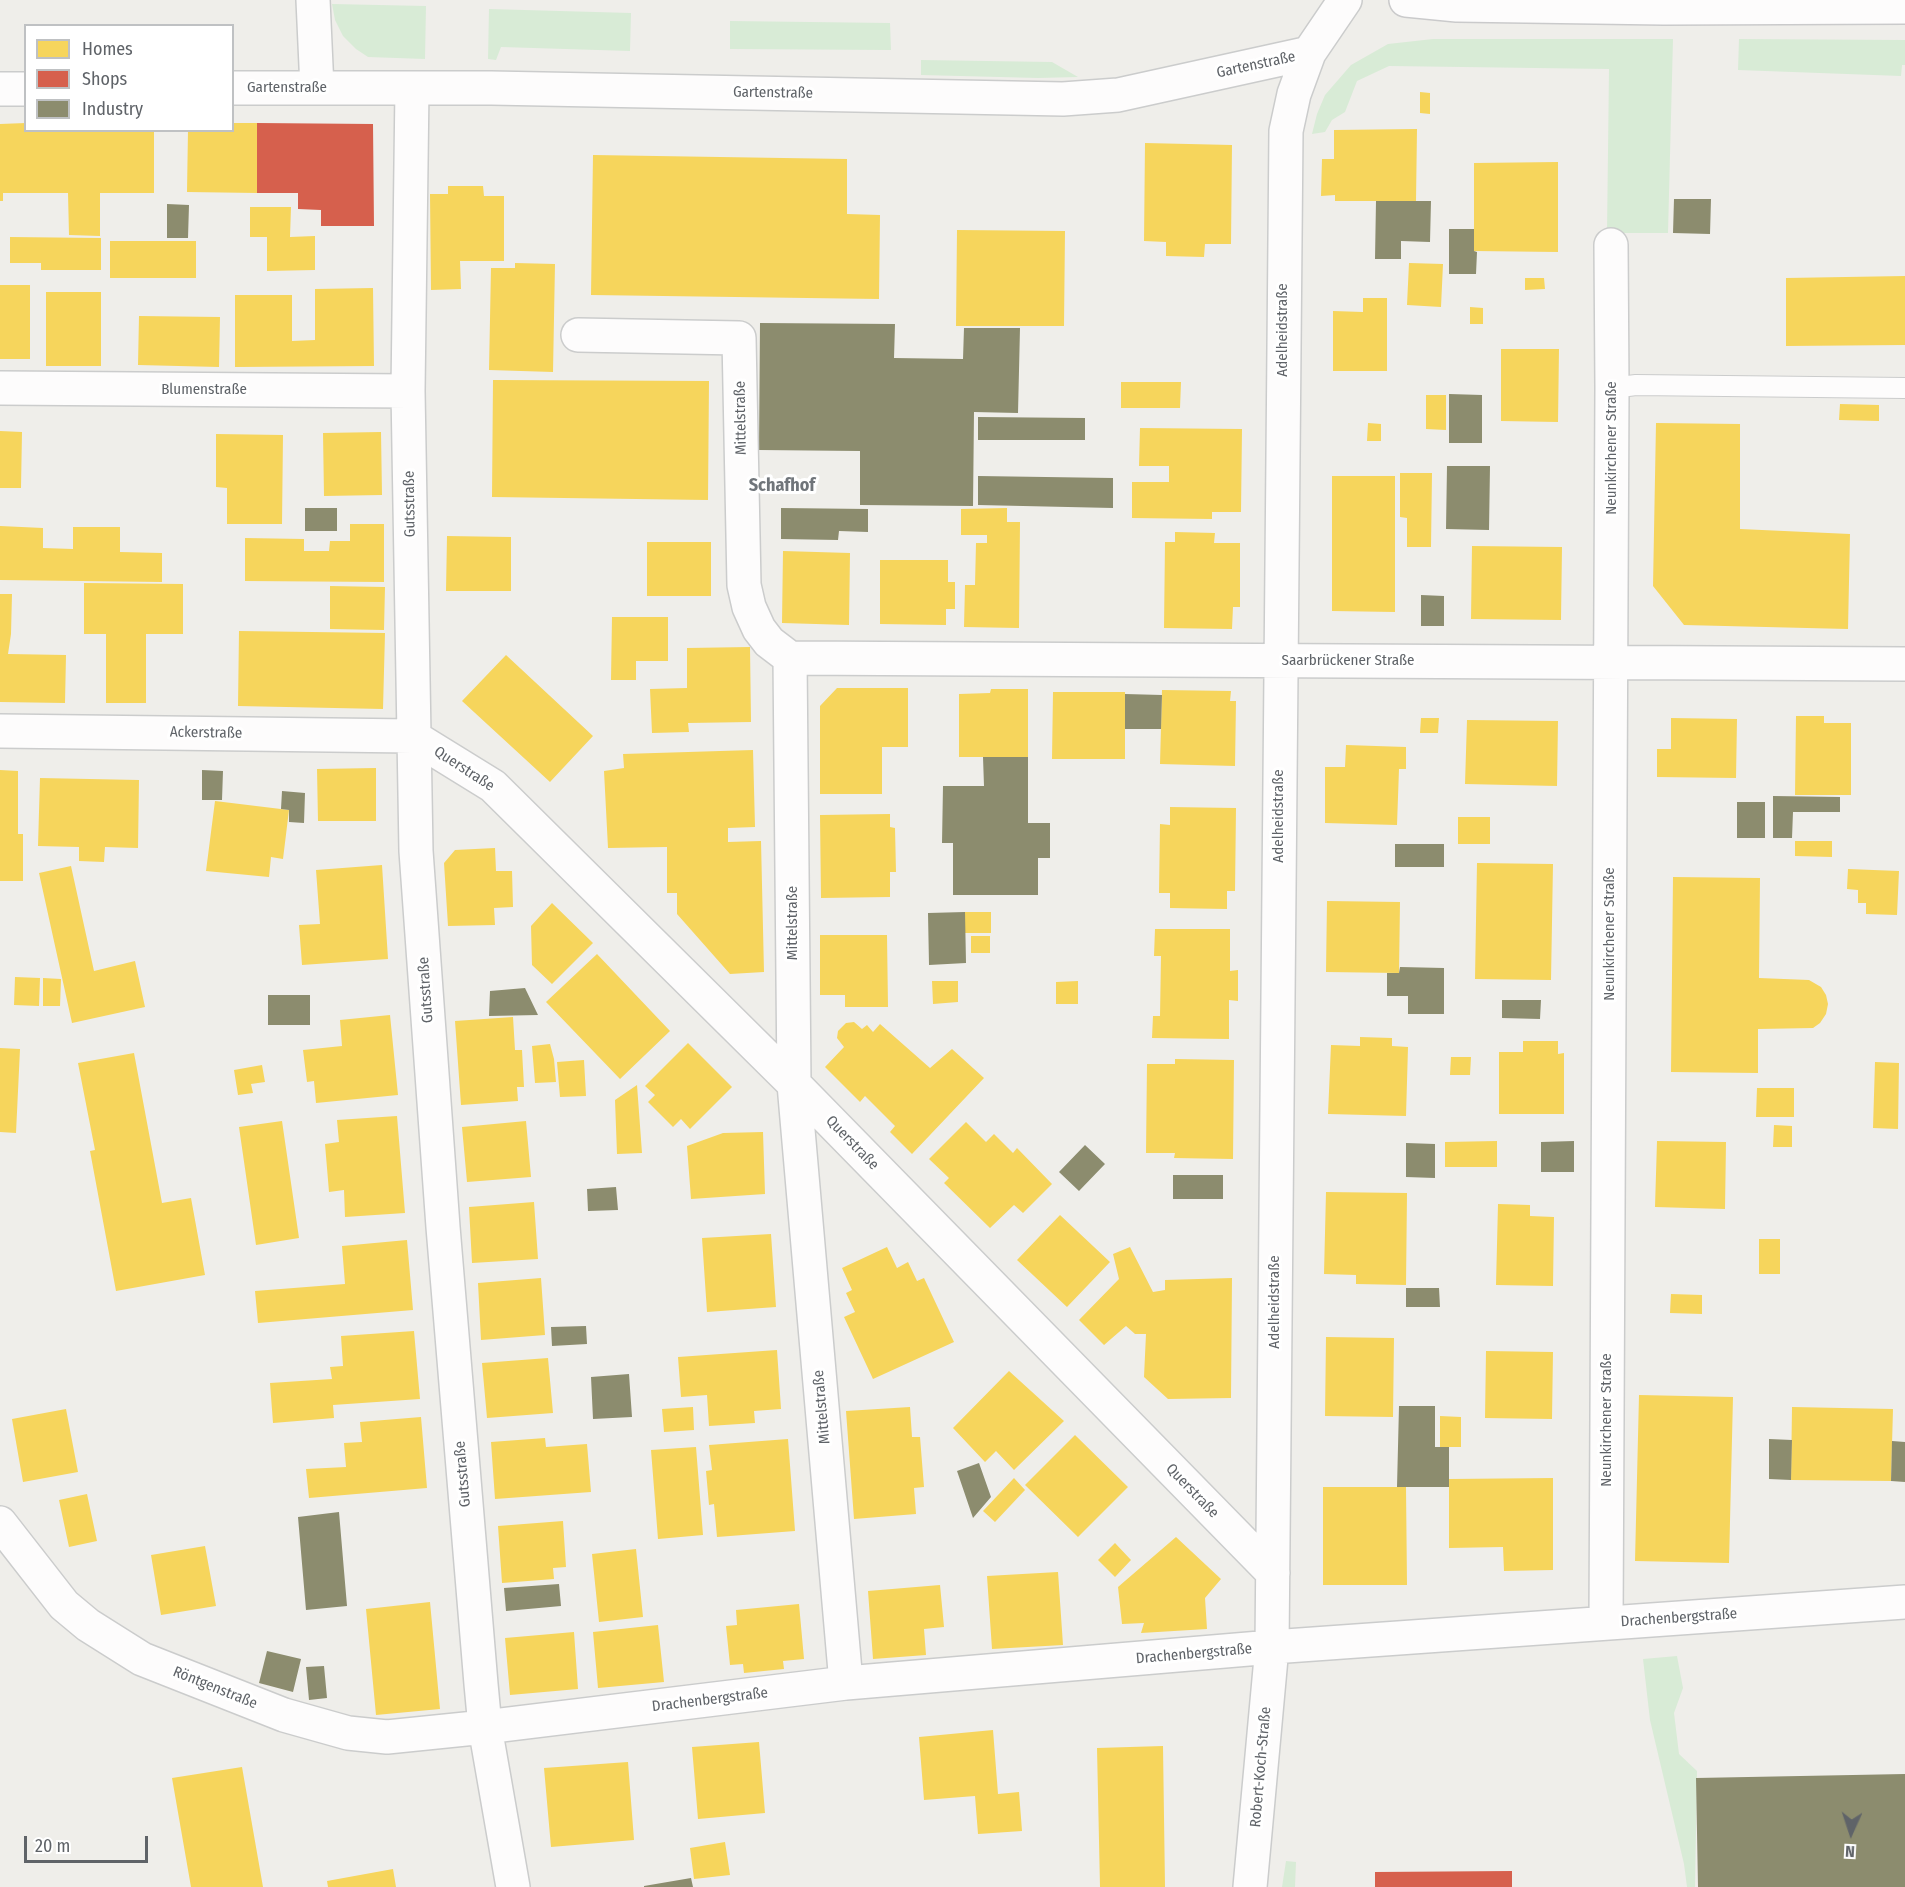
<!DOCTYPE html>
<html>
<head>
<meta charset="utf-8">
<style>
  body { margin:0 }
  #map { position:relative; width:1905px; height:1887px; overflow:hidden; background:#efeeea; font-family:"Fira Sans Condensed",sans-serif }
  canvas { display:block }
  .legend { position:absolute; left:24px; top:24px; width:210px; height:108px; box-sizing:border-box; background:#fff; border:2px solid #bfc1c3; margin:0; padding:8px 10px; list-style:none; font-size:18px; color:#5f6368 }
  .legend li { display:flex; align-items:center; gap:12px; height:30px }
  .legend b { width:30px; border:2px solid #bfc1c3 }
  .north { position:absolute; left:1821px; top:1803px; width:60px; height:60px; -webkit-text-stroke:4px #fff; paint-order:stroke; rotate:183deg; font-size:16px; font-weight:700; line-height:24px; text-align:center; color:#5f6368 }
  .north::after { content:''; display:block; margin:auto; width:21px; height:27px; background:#5f6368; clip-path:polygon(50% 0,100% 100%,50% 72%,0 100%) }
  .scale { position:absolute; left:24px; top:1836px; width:124px; height:27px; box-sizing:border-box; border:3px solid #5f6368; border-top:0; padding-left:8px; font-size:18px; line-height:21px; white-space:nowrap; color:#5f6368; -webkit-text-stroke:4px #fff; paint-order:stroke }
</style>
</head>
<body>
<div id="map">
<canvas width="1905" height="1887"></canvas>
<ul class="legend">
<li><b style="height:16px;background:#f6d55c"></b>Homes</li>
<li><b style="height:16px;background:#d6604d"></b>Shops</li>
<li><b style="height:16px;background:#8c8c6e"></b>Industry</li>
</ul>
<div class="north">N</div>
<div class="scale">20 m</div>
</div>
<script>
const context = document.querySelector('canvas').getContext('2d');
context.lineJoin = 'round';
function fill(path, color) { context.fillStyle = color; context.fill(path, 'evenodd'); }
const toPath = rows => new Path2D(rows.map(r => 'M' + r).join(''));
function trace(path, color, width, dash) { context.strokeStyle = color; context.lineWidth = width; context.lineCap = dash ? 'butt' : 'round'; context.setLineDash(dash || []); context.stroke(path); }
function label(font, color, halo, rows, align = 'center') {
  context.font = font + ' "Fira Sans Condensed",sans-serif'; context.lineWidth = 6; context.setLineDash([]); context.textBaseline = 'middle'; context.strokeStyle = halo; context.fillStyle = color; for (const [text, x, y, turn = 0] of rows) {
    context.save(); context.translate(x, y); context.rotate((+turn || 0) * Math.PI / 180); context.textAlign = isNaN(turn) ? turn : align; if (halo) context.strokeText(text, 0, 0); context.fillText(text, 0, 0); context.restore();
  }
}
const green = toPath([
  [332,4,426,6,425,59,368,57,356,49,343,36,335,20],
  [489,9,631,13,630,51,501,47,496,60,488,59],
  [730,21,890,23,891,50,730,49],
  [1433,39,1673,39,1668,233,1607,233,1609,69,1389,66,1357,81,1345,112,1332,120,1325,132,1312,134,1317,114,1325,95,1351,65,1388,44],
  [1739,39,1905,40,1905,65,1902,65,1901,76,1738,70],
  [921,60,1052,62,1078,77,1038,78,921,75],
  [1677,1656,1683,1688,1674,1713,1679,1754,1697,1771,1695,1887,1687,1887,1684,1864,1650,1720,1643,1659],
  [1286,1861,1296,1862,1295,1887,1282,1887]
]);
const homes = toPath([
  [1420,92,1430,93,1430,114,1420,113],
  [26,123,26,130,154,130,154,193,100,193,100,236,69,235,68,193,3,193,3,201,0,201,0,124],
  [232,123,257,123,257,193,187,192,188,130,232,130],
  [1417,129,1416,201,1335,201,1335,195,1321,196,1322,159,1334,159,1334,130],
  [1145,143,1232,145,1231,244,1205,244,1204,257,1166,256,1166,242,1144,241],
  [593,155,847,159,847,214,880,215,879,299,591,295],
  [1558,162,1558,252,1474,251,1474,163],
  [448,186,483,186,484,196,504,196,504,261,460,261,461,289,431,290,430,194,448,194],
  [250,207,291,207,290,237,315,236,315,270,267,271,267,237,250,237],
  [957,230,1065,231,1064,326,956,326],
  [10,237,101,238,101,270,41,270,41,263,10,263],
  [110,241,196,241,196,278,110,278],
  [515,263,555,264,553,372,489,370,491,268,515,268],
  [1409,263,1443,264,1441,307,1407,305],
  [1905,276,1905,345,1786,346,1786,278],
  [1525,278,1544,278,1545,289,1525,290],
  [0,285,30,285,30,359,0,359],
  [373,288,374,366,235,367,235,295,292,295,292,341,315,340,315,289],
  [46,292,101,292,101,366,46,366],
  [1363,298,1387,298,1387,371,1333,371,1333,311,1363,312],
  [1470,307,1483,308,1483,324,1470,324],
  [139,316,220,317,219,367,138,365],
  [1501,349,1559,349,1558,422,1501,421],
  [493,380,709,381,708,500,492,497],
  [1121,382,1181,382,1180,408,1121,408],
  [1426,395,1446,395,1446,430,1426,429],
  [1840,404,1879,405,1879,421,1839,420],
  [1368,423,1381,424,1381,441,1367,441],
  [1656,423,1740,424,1740,529,1850,534,1848,629,1684,625,1653,586],
  [1140,428,1242,429,1241,512,1212,512,1212,519,1132,518,1132,482,1169,482,1169,466,1139,466],
  [0,431,22,432,21,488,0,488],
  [381,432,382,495,324,496,323,433],
  [216,434,283,435,282,524,227,524,227,488,216,487],
  [1400,473,1432,473,1431,547,1407,547,1407,518,1400,517],
  [1332,476,1395,476,1395,612,1332,611],
  [1007,508,1007,522,1020,522,1019,628,964,627,965,585,975,585,976,543,987,543,987,535,961,535,961,509],
  [350,524,384,524,384,582,245,581,245,538,304,539,304,551,329,551,330,541,350,541],
  [0,526,43,528,43,548,73,549,73,527,120,527,120,552,162,553,162,582,0,580],
  [1175,532,1215,533,1214,543,1240,543,1240,607,1233,607,1232,629,1164,628,1165,542,1175,542],
  [447,536,511,537,511,591,446,591],
  [647,542,711,542,711,596,647,596],
  [1472,546,1562,547,1561,620,1471,619],
  [783,551,850,553,849,625,782,623],
  [880,560,948,560,948,582,955,582,955,609,946,609,946,625,880,624],
  [84,583,183,584,183,634,146,634,146,703,106,703,106,634,84,634],
  [330,586,385,587,384,630,330,629],
  [0,594,12,594,11,634,8,654,66,655,65,703,0,702],
  [612,617,668,617,668,661,636,661,636,680,611,680],
  [239,631,385,633,383,709,238,706],
  [750,647,751,722,688,723,689,732,652,733,650,689,687,688,687,648],
  [506,655,593,736,550,782,462,701],
  [837,688,908,688,908,747,882,747,882,794,820,794,820,706],
  [991,689,1028,689,1028,757,959,757,959,694,990,693],
  [1162,690,1231,691,1230,701,1236,701,1235,766,1160,764],
  [1053,692,1125,692,1125,759,1052,759],
  [1796,716,1824,716,1824,723,1851,723,1851,795,1795,795],
  [1421,718,1439,718,1438,733,1420,733],
  [1671,718,1737,719,1736,778,1657,777,1657,749,1671,749],
  [1467,720,1558,721,1557,786,1465,784],
  [1346,745,1406,747,1406,769,1399,769,1397,825,1325,823,1325,767,1345,767],
  [753,750,755,827,728,828,728,842,761,841,764,972,730,974,677,914,677,893,667,893,667,847,608,848,604,771,624,768,623,754],
  [376,768,376,821,318,821,317,769],
  [0,770,18,771,18,834,23,834,23,881,0,881],
  [40,778,139,780,138,848,105,847,104,862,79,861,79,847,38,846],
  [215,801,289,810,283,859,271,857,269,877,206,871],
  [1170,807,1236,808,1235,891,1227,891,1227,909,1170,908,1170,893,1159,893,1160,824,1170,825],
  [890,814,890,827,895,828,896,872,890,872,890,897,821,898,820,815],
  [1458,817,1490,817,1490,844,1458,844],
  [1795,841,1832,841,1832,857,1795,856],
  [495,848,496,871,512,871,513,907,494,908,495,925,448,926,444,863,455,850],
  [1477,863,1553,864,1551,980,1475,979],
  [382,865,388,959,302,965,299,925,320,924,316,870],
  [71,866,94,971,135,961,145,1007,72,1023,39,873],
  [1848,869,1899,871,1897,915,1866,914,1866,903,1858,903,1858,890,1847,889],
  [1673,877,1760,878,1759,978,1809,980,1821,987,1826,995,1828,1004,1826,1014,1820,1023,1813,1028,1758,1029,1758,1073,1671,1072],
  [1327,901,1400,902,1399,973,1326,972],
  [552,903,593,943,552,984,532,965,531,926],
  [965,912,991,912,991,933,965,933],
  [1155,929,1230,929,1230,971,1238,970,1238,1001,1229,1000,1229,1039,1152,1038,1153,1016,1160,1016,1161,956,1154,956],
  [820,935,887,935,888,1007,845,1007,845,995,820,995],
  [971,936,990,936,990,953,971,953],
  [597,954,670,1031,620,1079,546,1002],
  [15,977,40,978,39,1006,14,1005],
  [43,978,61,979,60,1006,43,1006],
  [932,981,958,981,958,1002,933,1004],
  [1078,981,1078,1004,1056,1004,1056,982],
  [390,1015,398,1095,316,1103,314,1081,307,1082,303,1050,342,1046,340,1020],
  [513,1017,515,1050,522,1050,524,1087,517,1087,518,1101,461,1105,455,1021],
  [854,1022,862,1029,867,1025,873,1032,880,1024,930,1068,952,1049,984,1078,912,1154,890,1132,895,1126,865,1096,860,1102,825,1067,844,1047,837,1038,838,1031,846,1023],
  [1360,1037,1392,1038,1392,1046,1408,1047,1406,1116,1328,1114,1331,1045,1360,1046],
  [1523,1041,1558,1041,1558,1054,1564,1053,1564,1114,1499,1114,1499,1052,1523,1052],
  [688,1043,732,1087,690,1129,681,1119,673,1127,648,1102,655,1095,645,1086],
  [550,1044,554,1059,556,1082,535,1083,532,1046],
  [0,1048,20,1049,16,1133,0,1132],
  [134,1053,162,1203,191,1198,205,1275,116,1291,90,1151,95,1150,78,1063],
  [1451,1057,1471,1057,1470,1075,1450,1075],
  [1175,1059,1234,1060,1233,1159,1174,1158,1175,1153,1146,1153,1147,1064,1175,1064],
  [584,1060,586,1096,560,1097,557,1062],
  [1875,1062,1899,1063,1898,1129,1873,1128],
  [262,1065,265,1082,251,1084,253,1093,238,1095,234,1070],
  [637,1085,642,1153,617,1154,615,1100],
  [1757,1088,1794,1088,1794,1117,1756,1117],
  [397,1116,405,1213,345,1217,344,1190,329,1192,325,1144,339,1142,337,1120],
  [282,1121,299,1238,256,1245,239,1127],
  [526,1121,531,1177,467,1182,462,1127],
  [966,1122,986,1142,994,1134,1013,1153,1017,1148,1052,1184,1023,1213,1014,1205,990,1228,944,1183,949,1178,929,1159],
  [1774,1125,1792,1126,1792,1147,1773,1147],
  [763,1132,765,1194,691,1199,687,1146,723,1133],
  [1497,1141,1497,1167,1445,1167,1445,1142],
  [1657,1141,1726,1142,1725,1209,1655,1207],
  [1326,1192,1407,1193,1406,1285,1356,1284,1356,1275,1324,1274],
  [534,1202,538,1259,472,1263,469,1207],
  [1498,1204,1530,1205,1530,1216,1554,1217,1553,1286,1496,1285],
  [1060,1215,1110,1262,1067,1307,1017,1260],
  [771,1234,776,1307,707,1312,702,1238],
  [1759,1239,1780,1239,1780,1274,1759,1274],
  [407,1240,413,1310,258,1323,255,1291,345,1284,342,1246],
  [887,1247,897,1268,908,1262,917,1281,924,1278,954,1342,873,1379,844,1317,855,1312,846,1293,852,1290,842,1268],
  [1130,1247,1153,1292,1165,1290,1165,1280,1232,1278,1231,1398,1168,1399,1144,1377,1146,1334,1135,1334,1126,1326,1104,1345,1079,1320,1119,1279,1113,1254],
  [541,1278,545,1335,481,1340,478,1283],
  [1671,1294,1702,1295,1702,1314,1670,1313],
  [414,1331,420,1399,333,1405,334,1418,273,1423,270,1383,332,1379,330,1367,343,1366,341,1336],
  [1326,1337,1394,1338,1393,1417,1325,1416],
  [777,1350,781,1409,754,1411,755,1423,709,1426,707,1395,681,1397,678,1357],
  [1486,1351,1553,1352,1552,1419,1485,1418],
  [548,1358,553,1413,487,1418,482,1363],
  [1009,1371,1064,1421,1014,1470,996,1451,985,1462,953,1428],
  [1639,1395,1733,1397,1729,1563,1635,1561],
  [693,1407,694,1430,664,1432,662,1409],
  [910,1407,912,1437,920,1437,924,1487,914,1488,916,1514,854,1519,846,1411],
  [1792,1407,1893,1409,1891,1481,1791,1480],
  [66,1409,78,1472,23,1482,12,1419],
  [1440,1416,1461,1417,1461,1447,1440,1447],
  [421,1417,427,1488,309,1498,306,1469,346,1467,344,1443,362,1442,360,1422],
  [1075,1435,1128,1487,1078,1537,1025,1485],
  [545,1438,546,1447,587,1444,591,1492,495,1499,491,1442],
  [788,1439,795,1531,717,1537,714,1504,709,1505,706,1471,712,1470,709,1445],
  [696,1447,703,1535,658,1539,651,1450],
  [1014,1478,1025,1490,995,1522,983,1511],
  [1553,1478,1553,1570,1504,1571,1503,1547,1449,1548,1449,1479],
  [1323,1487,1406,1487,1407,1585,1323,1585],
  [87,1494,97,1541,69,1547,59,1500],
  [563,1521,566,1567,553,1568,554,1579,502,1583,498,1526],
  [1176,1537,1221,1579,1205,1598,1207,1629,1141,1633,1144,1623,1122,1624,1118,1587],
  [1115,1543,1131,1560,1115,1577,1098,1560],
  [205,1546,216,1606,161,1615,151,1555],
  [636,1549,643,1617,599,1622,592,1554],
  [1058,1572,1063,1645,992,1649,987,1576],
  [940,1585,944,1627,924,1629,926,1655,873,1659,868,1591],
  [430,1602,440,1709,376,1715,366,1609],
  [799,1604,804,1659,783,1661,784,1669,744,1673,743,1664,730,1665,726,1626,737,1625,736,1610],
  [658,1625,664,1682,598,1688,593,1632],
  [574,1632,578,1689,510,1695,505,1638],
  [993,1730,998,1794,1019,1792,1022,1831,978,1834,975,1796,924,1800,919,1737],
  [759,1742,765,1813,698,1819,692,1747],
  [1163,1746,1165,1887,1100,1887,1097,1748],
  [628,1762,634,1840,551,1847,544,1768],
  [242,1767,263,1887,191,1887,172,1778],
  [725,1842,730,1875,694,1879,690,1848],
  [393,1869,396,1887,328,1887,327,1881]
]);
const shops = toPath([
  [257,123,373,124,374,226,321,226,321,210,298,209,298,193,257,193],
  [1512,1871,1512,1887,1375,1887,1375,1872]
]);
const industry = toPath([
  [1674,199,1711,199,1710,234,1673,233],
  [1376,201,1431,201,1430,242,1401,241,1401,259,1375,259],
  [167,204,189,205,188,238,167,238],
  [1449,229,1474,229,1474,251,1477,252,1476,274,1449,274],
  [760,323,895,324,894,358,963,359,964,328,1020,328,1018,413,974,412,973,506,860,505,860,451,759,450],
  [1449,394,1482,395,1482,443,1449,443],
  [978,417,1085,418,1085,440,978,440],
  [1447,466,1490,466,1489,530,1446,529],
  [978,476,1113,478,1113,508,978,505],
  [305,508,337,508,337,531,305,531],
  [781,508,868,509,868,532,839,531,838,540,781,539],
  [1421,595,1444,596,1444,626,1421,626],
  [1125,694,1162,695,1161,729,1125,729],
  [983,757,1028,757,1028,823,1050,823,1050,858,1038,858,1038,895,953,895,953,843,942,843,943,786,984,786],
  [202,770,223,771,222,800,202,800],
  [282,791,305,793,304,823,289,822,289,810,281,809],
  [1773,796,1840,797,1840,812,1793,812,1792,838,1773,838],
  [1737,802,1765,802,1765,838,1737,838],
  [1395,844,1444,844,1444,867,1395,867],
  [965,912,966,963,929,965,928,913],
  [1400,967,1444,968,1444,1014,1408,1014,1408,996,1387,996,1387,973,1399,973],
  [525,988,538,1015,489,1016,490,991],
  [268,995,310,995,310,1025,268,1025],
  [1502,1000,1541,1000,1540,1019,1502,1018],
  [1574,1141,1574,1172,1541,1172,1541,1142],
  [1406,1143,1435,1144,1435,1178,1406,1177],
  [1085,1145,1105,1164,1079,1191,1059,1172],
  [1173,1175,1223,1175,1223,1199,1173,1199],
  [616,1187,618,1210,588,1211,587,1189],
  [1406,1288,1439,1288,1440,1307,1406,1307],
  [586,1326,587,1344,552,1346,551,1327],
  [629,1374,632,1417,593,1419,591,1377],
  [1399,1406,1435,1406,1435,1447,1449,1447,1449,1487,1397,1487],
  [1769,1439,1792,1440,1791,1480,1769,1479],
  [1892,1441,1905,1442,1905,1482,1891,1481],
  [979,1463,991,1497,973,1518,957,1471],
  [339,1512,347,1606,306,1610,298,1517],
  [559,1584,561,1606,506,1611,504,1588],
  [267,1651,301,1659,293,1692,259,1683],
  [324,1666,327,1698,309,1700,306,1667],
  [1905,1774,1905,1887,1698,1887,1696,1778],
  [691,1878,693,1887,644,1887,644,1886]
]);
const lane = toPath([
  [1612,388,1636,385,1905,388]
]);
const street = toPath([
  [313,0,317,88],
  [232,88,491,88,1063,99,1118,95,1309,53],
  [412,88,408,391,416,851,443,1227,481,1684,485,1727,513,1887],
  [0,89,26,89],
  [578,335,739,338,744,585,749,607,759,629,769,642,790,658,794,1084,846,1683],
  [0,388,408,391],
  [790,658,1905,664],
  [0,731,412,736],
  [412,736,493,786,794,1084,1273,1573],
  [0,1523,64,1605,88,1625,142,1659,284,1715,348,1733,387,1737,485,1727,846,1683,1272,1647,1905,1602],
  [1606,1622,1612,388,1611,245],
  [1250,1887,1272,1647,1286,131,1294,94,1309,53,1345,0]
]);
const secondary = toPath([
  [1406,0,1457,5,1664,8,1905,7]
]);
const streetNames = [
  ["Gartenstraße",1256,65,-12],
  ["Gartenstraße",287,88],
  ["Gartenstraße",773,93,1],
  ["Adelheidstraße",1283,330,-90],
  ["Blumenstraße",204,390],
  ["Mittelstraße",741,418,-91],
  ["Neunkirchener Straße",1612,448,-90],
  ["Gutsstraße",410,504,-91],
  ["Saarbrückener Straße",1348,661],
  ["Ackerstraße",206,733,1],
  ["Querstraße",464,769,33],
  ["Adelheidstraße",1279,816,-90],
  ["Mittelstraße",793,923,-90],
  ["Neunkirchener Straße",1610,934,-90],
  ["Gutsstraße",426,990,-94],
  ["Querstraße",852,1143,46],
  ["Adelheidstraße",1275,1302,-90],
  ["Mittelstraße",822,1407,-95],
  ["Neunkirchener Straße",1607,1420,-90],
  ["Gutsstraße",463,1474,-95],
  ["Querstraße",1192,1491,46],
  ["Drachenbergstraße",1679,1618,-4],
  ["Drachenbergstraße",1194,1654,-5],
  ["Röntgenstraße",215,1688,22],
  ["Drachenbergstraße",710,1700,-7],
  ["Robert-Koch-Straße",1261,1767,-85]
];
const quarterNames = [
  ["Schafhof",782,486]
];
fill(green, '#d8ebd6');
fill(homes, '#f6d55c');
fill(shops, '#d6604d');
fill(industry, '#8c8c6e');
trace(lane, '#cbcccc', 22);
trace(street, '#cbcccc', 36);
trace(secondary, '#cacacb', 36);
trace(lane, '#fdfcfc', 20);
trace(street, '#fdfcfc', 33);
trace(secondary, '#fdfcfc', 33);
label('15px', '#5f6368', '#fff', streetNames);
label('bold 18px', '#70757a', '#fff', quarterNames);
</script>
</body>
</html>
